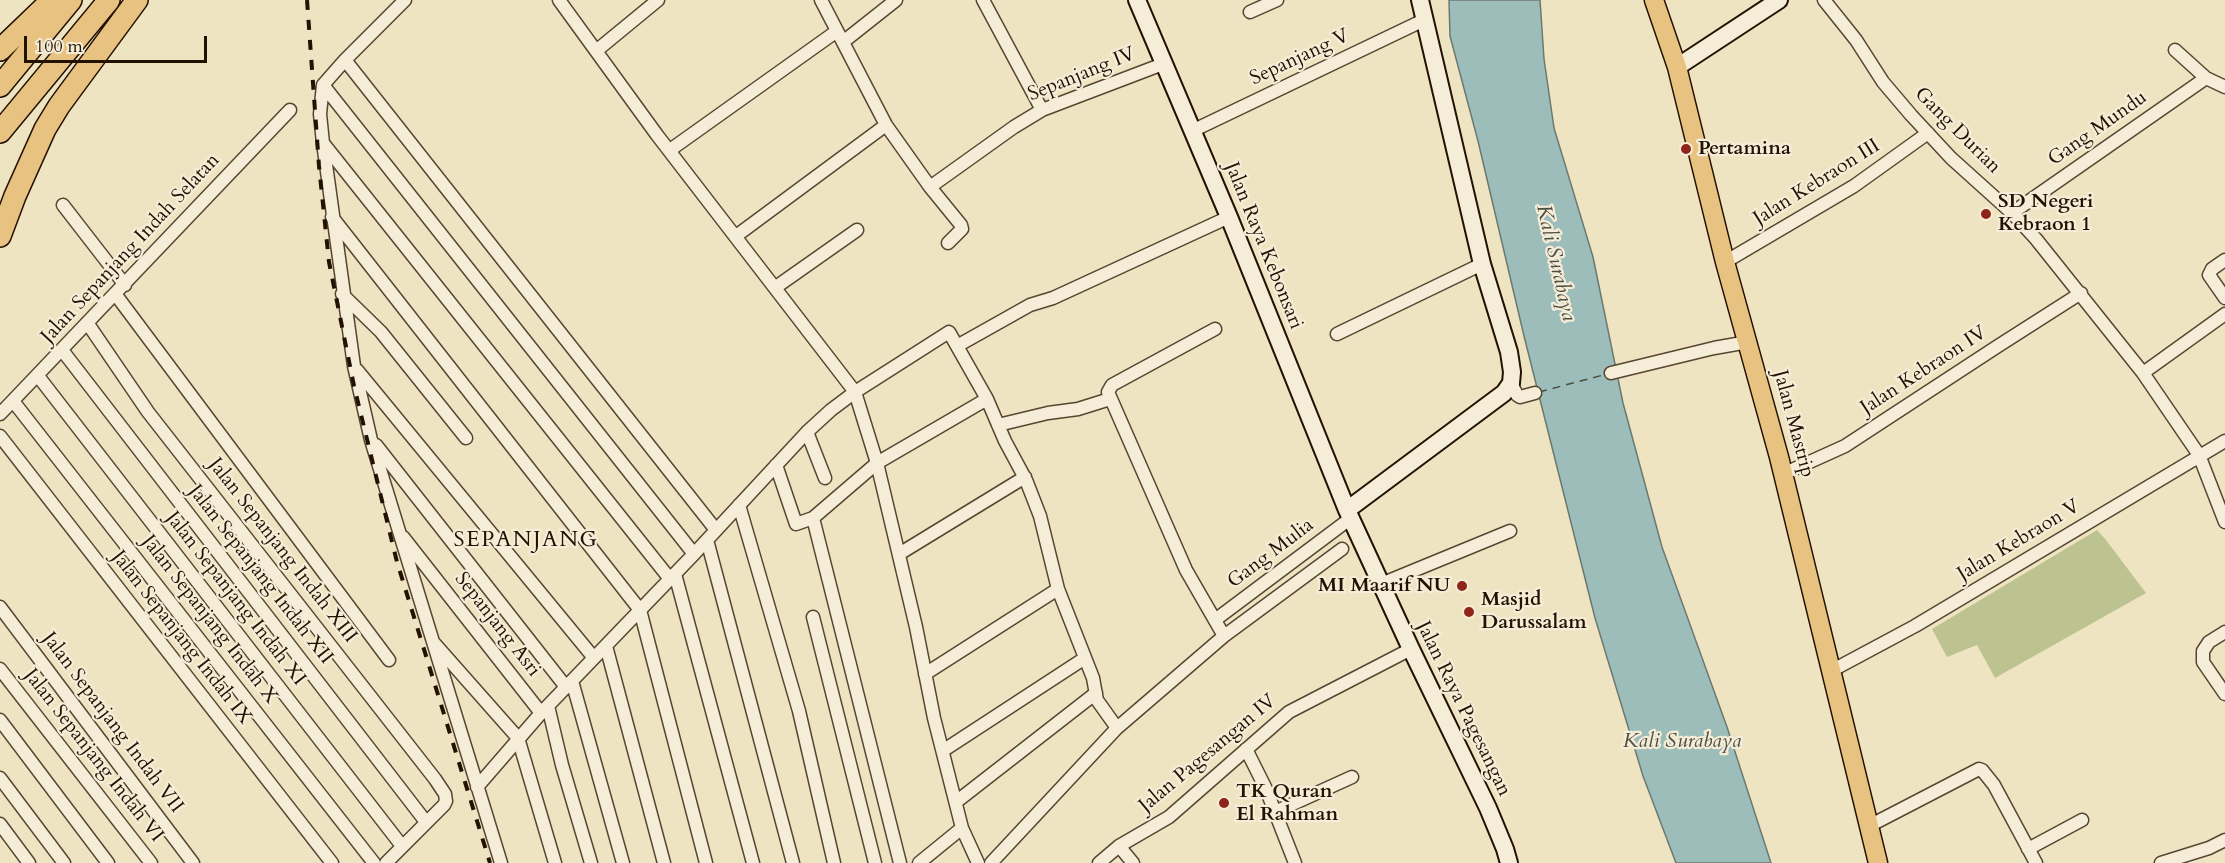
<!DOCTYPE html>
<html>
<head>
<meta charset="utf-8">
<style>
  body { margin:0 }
  #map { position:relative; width:2225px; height:863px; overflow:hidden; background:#efe4c2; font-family:Cardo,serif }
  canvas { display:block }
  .scale { position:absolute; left:24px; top:36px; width:183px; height:27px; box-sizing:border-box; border:3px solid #231201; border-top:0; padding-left:8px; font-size:18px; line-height:21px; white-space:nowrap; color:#231201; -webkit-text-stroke:4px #f5edd7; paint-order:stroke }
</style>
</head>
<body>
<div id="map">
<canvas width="2225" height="863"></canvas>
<div class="scale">100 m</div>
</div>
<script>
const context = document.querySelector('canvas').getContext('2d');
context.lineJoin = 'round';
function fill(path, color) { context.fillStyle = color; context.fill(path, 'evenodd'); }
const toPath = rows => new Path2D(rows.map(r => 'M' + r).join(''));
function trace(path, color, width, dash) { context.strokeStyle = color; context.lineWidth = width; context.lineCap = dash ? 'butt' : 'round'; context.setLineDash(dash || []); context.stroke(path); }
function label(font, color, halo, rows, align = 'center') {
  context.font = font + ' Cardo,serif'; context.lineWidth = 4.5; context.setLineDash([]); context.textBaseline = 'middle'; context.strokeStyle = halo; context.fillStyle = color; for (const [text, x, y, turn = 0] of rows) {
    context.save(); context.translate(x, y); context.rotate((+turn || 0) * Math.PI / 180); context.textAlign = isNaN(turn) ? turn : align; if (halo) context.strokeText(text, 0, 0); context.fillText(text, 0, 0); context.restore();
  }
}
const green = toPath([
  [2097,530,2106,540,2146,593,1995,678,1977,645,1947,657,1932,629]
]);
const water = toPath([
  [1449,0,1540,0,1544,59,1554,128,1593,257,1623,403,1662,547,1727,727,1771,863,1676,863,1643,776,1595,618,1524,336,1478,141,1450,36,1449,0]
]);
const ferry = toPath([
  [1539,392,1607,374]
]);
const street = toPath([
  [405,0,345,60,323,85,320,114,323,143,354,366,371,440,501,863],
  [559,0,657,135,855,392,877,463,916,627,934,718,962,828,978,863],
  [821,0,886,125,930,187,961,225,962,229,948,243],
  [983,0,1042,110],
  [1824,0,1856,40,1883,82,1911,115,1951,158,2012,213,2036,239,2143,373,2199,455,2225,522],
  [1250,12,1277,0],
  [843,42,896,0],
  [2175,50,2206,78,2225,87],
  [596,51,658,0],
  [345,60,716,530],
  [323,85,694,554],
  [1192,131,1424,20],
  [323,143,670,579],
  [670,150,837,31],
  [930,187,1014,127,1042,110,1163,64],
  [63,205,125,285],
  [2012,213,2206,78],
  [332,217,640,610,706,863],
  [736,236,886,125],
  [2225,260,2212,269,2209,275,2225,298],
  [1725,262,1854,186,1928,133],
  [776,287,857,230],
  [342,294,381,332,466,438],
  [116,295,389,660],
  [88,324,148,412,435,779,445,794,446,801,444,805,386,863],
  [1215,329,1112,385,1108,392,1186,570,1224,636],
  [1337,334,1482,264],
  [957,346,1030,305,1053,298,1229,217],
  [62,350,426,822],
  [357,370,594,658],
  [1611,373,1714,348,1748,342],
  [2143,373,2225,314],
  [38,376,402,846],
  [1511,383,1517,395,1520,397,1535,393],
  [13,401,374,863],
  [0,414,290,110],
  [998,425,1048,413,1078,409,1110,399],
  [807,432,825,478],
  [0,436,332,863],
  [376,445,566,687],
  [776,465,796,524,813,518,877,463,987,399],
  [1783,474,1845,446,1998,346,2081,293],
  [739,505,799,711,834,863],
  [813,518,900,863],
  [403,537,541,713],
  [707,540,793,863],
  [899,554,1025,477],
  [675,574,753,863],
  [1381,584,1510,531],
  [0,607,193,863],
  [813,617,875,863],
  [1215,620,1351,518],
  [2225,632,2209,642,2203,651,2203,662,2225,694],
  [434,643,518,738,555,863],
  [606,646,664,863],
  [0,669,151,863],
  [1831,671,1915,626,2225,441],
  [925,674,1058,589],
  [572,681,623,863],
  [548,706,562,765,591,863],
  [0,720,108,863],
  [1246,749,1266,789,1295,863],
  [944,750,1085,658],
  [0,778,64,863],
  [477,787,541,713,694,554,807,432,831,410,855,392,949,332,987,399,1005,441,1026,480,1040,516,1058,589,1093,678,1097,700,1117,728],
  [956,802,1096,693],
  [1275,812,1352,777],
  [0,824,29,863],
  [1869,826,1979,769,1982,770,1994,785,2036,863],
  [1119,846,1133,863],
  [2028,849,2082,820],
  [919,863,962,828],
  [991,863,1117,728,1224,636,1342,549],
  [1099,863,1119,846,1169,817,1289,712,1411,649],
  [2161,863,2209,848,2225,840]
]);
const secondary = toPath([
  [1137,0,1229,217,1347,510,1411,649,1488,808,1505,849,1509,863],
  [1677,67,1779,0],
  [1347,510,1504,393,1511,383,1512,372,1509,352,1482,264,1420,0]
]);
const primary = toPath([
  [1654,0,1677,67,1725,262,1779,457,1878,863]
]);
const highway = toPath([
  [0,50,52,0],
  [0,86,71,0],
  [0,132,109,0],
  [0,236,15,196,45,129,59,106,137,0]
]);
const rail = toPath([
  [307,0,319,166,329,262,354,386,397,562,490,863]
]);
const markers = [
  [1686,149,6,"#8f2418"],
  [1986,214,6,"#8f2418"],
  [1462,586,6,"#8f2418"],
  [1469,612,6,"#8f2418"],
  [1224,803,6,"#8f2418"]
];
const streetNames = [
  ["Sepanjang V",1300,58,-25],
  ["Sepanjang IV",1082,75,-22],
  ["Gang Mundu",2098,129,-35],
  ["Gang Durian",1957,131,45],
  ["Jalan Kebraon III",1817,183,-32],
  ["Jalan Raya Kebonsari",1263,246,68],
  ["Jalan Sepanjang Indah Selatan",131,249,-47],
  ["Jalan Kebraon IV",1924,371,-33],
  ["Jalan Mastrip",1793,424,75],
  ["Jalan Kebraon V",2019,541,-31],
  ["Jalan Sepanjang Indah XIII",282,551,52],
  ["Gang Mulia",1271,554,-37],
  ["Jalan Sepanjang Indah XII",260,575,52],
  ["Jalan Sepanjang Indah XI",235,599,52],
  ["Jalan Sepanjang Indah X",209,620,52],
  ["Sepanjang Asri",497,625,52],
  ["Jalan Sepanjang Indah IX",181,638,52],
  ["Jalan Raya Pagesangan",1463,709,64],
  ["Jalan Sepanjang Indah VII",112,723,53],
  ["Jalan Pagesangan IV",1208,754,-40],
  ["Jalan Sepanjang Indah VI",93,756,52]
];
const poiNames = [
  ["Pertamina",1698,149],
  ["SD Negeri",1998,202],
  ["Kebraon 1",1998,225],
  ["MI Maarif NU",1450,586,"right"],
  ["Masjid",1481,600],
  ["Darussalam",1481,623],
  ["TK Quran",1236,792],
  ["El Rahman",1236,815]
];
const waterNames = [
  ["Kali Surabaya",1555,263,77],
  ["Kali Surabaya",1682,742]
];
const quarterNames = [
  ["SEPANJANG",526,541]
];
fill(green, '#bdc390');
fill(water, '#9cbdba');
trace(water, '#6c7970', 1.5);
trace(ferry, '#4d4e42', 1.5, [8, 6]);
trace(street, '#564631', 15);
trace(secondary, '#231201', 20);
trace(primary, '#231201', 21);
trace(highway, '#231201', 24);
trace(street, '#f5edd7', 12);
trace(secondary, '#f5edd7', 16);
trace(primary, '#e8c281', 18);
trace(highway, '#e8c281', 21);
trace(rail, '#231201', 4, [10, 10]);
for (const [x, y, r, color] of markers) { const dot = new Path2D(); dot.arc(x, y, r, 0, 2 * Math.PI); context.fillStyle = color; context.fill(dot); trace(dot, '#f5edd7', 2); }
label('20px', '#231201', '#f5edd7', streetNames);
label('bold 20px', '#231201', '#f5edd7', poiNames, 'left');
label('italic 21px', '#4d4e42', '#f5edd7', waterNames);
context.letterSpacing = '1.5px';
label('22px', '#231201', '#f5edd7', quarterNames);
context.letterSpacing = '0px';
</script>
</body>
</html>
